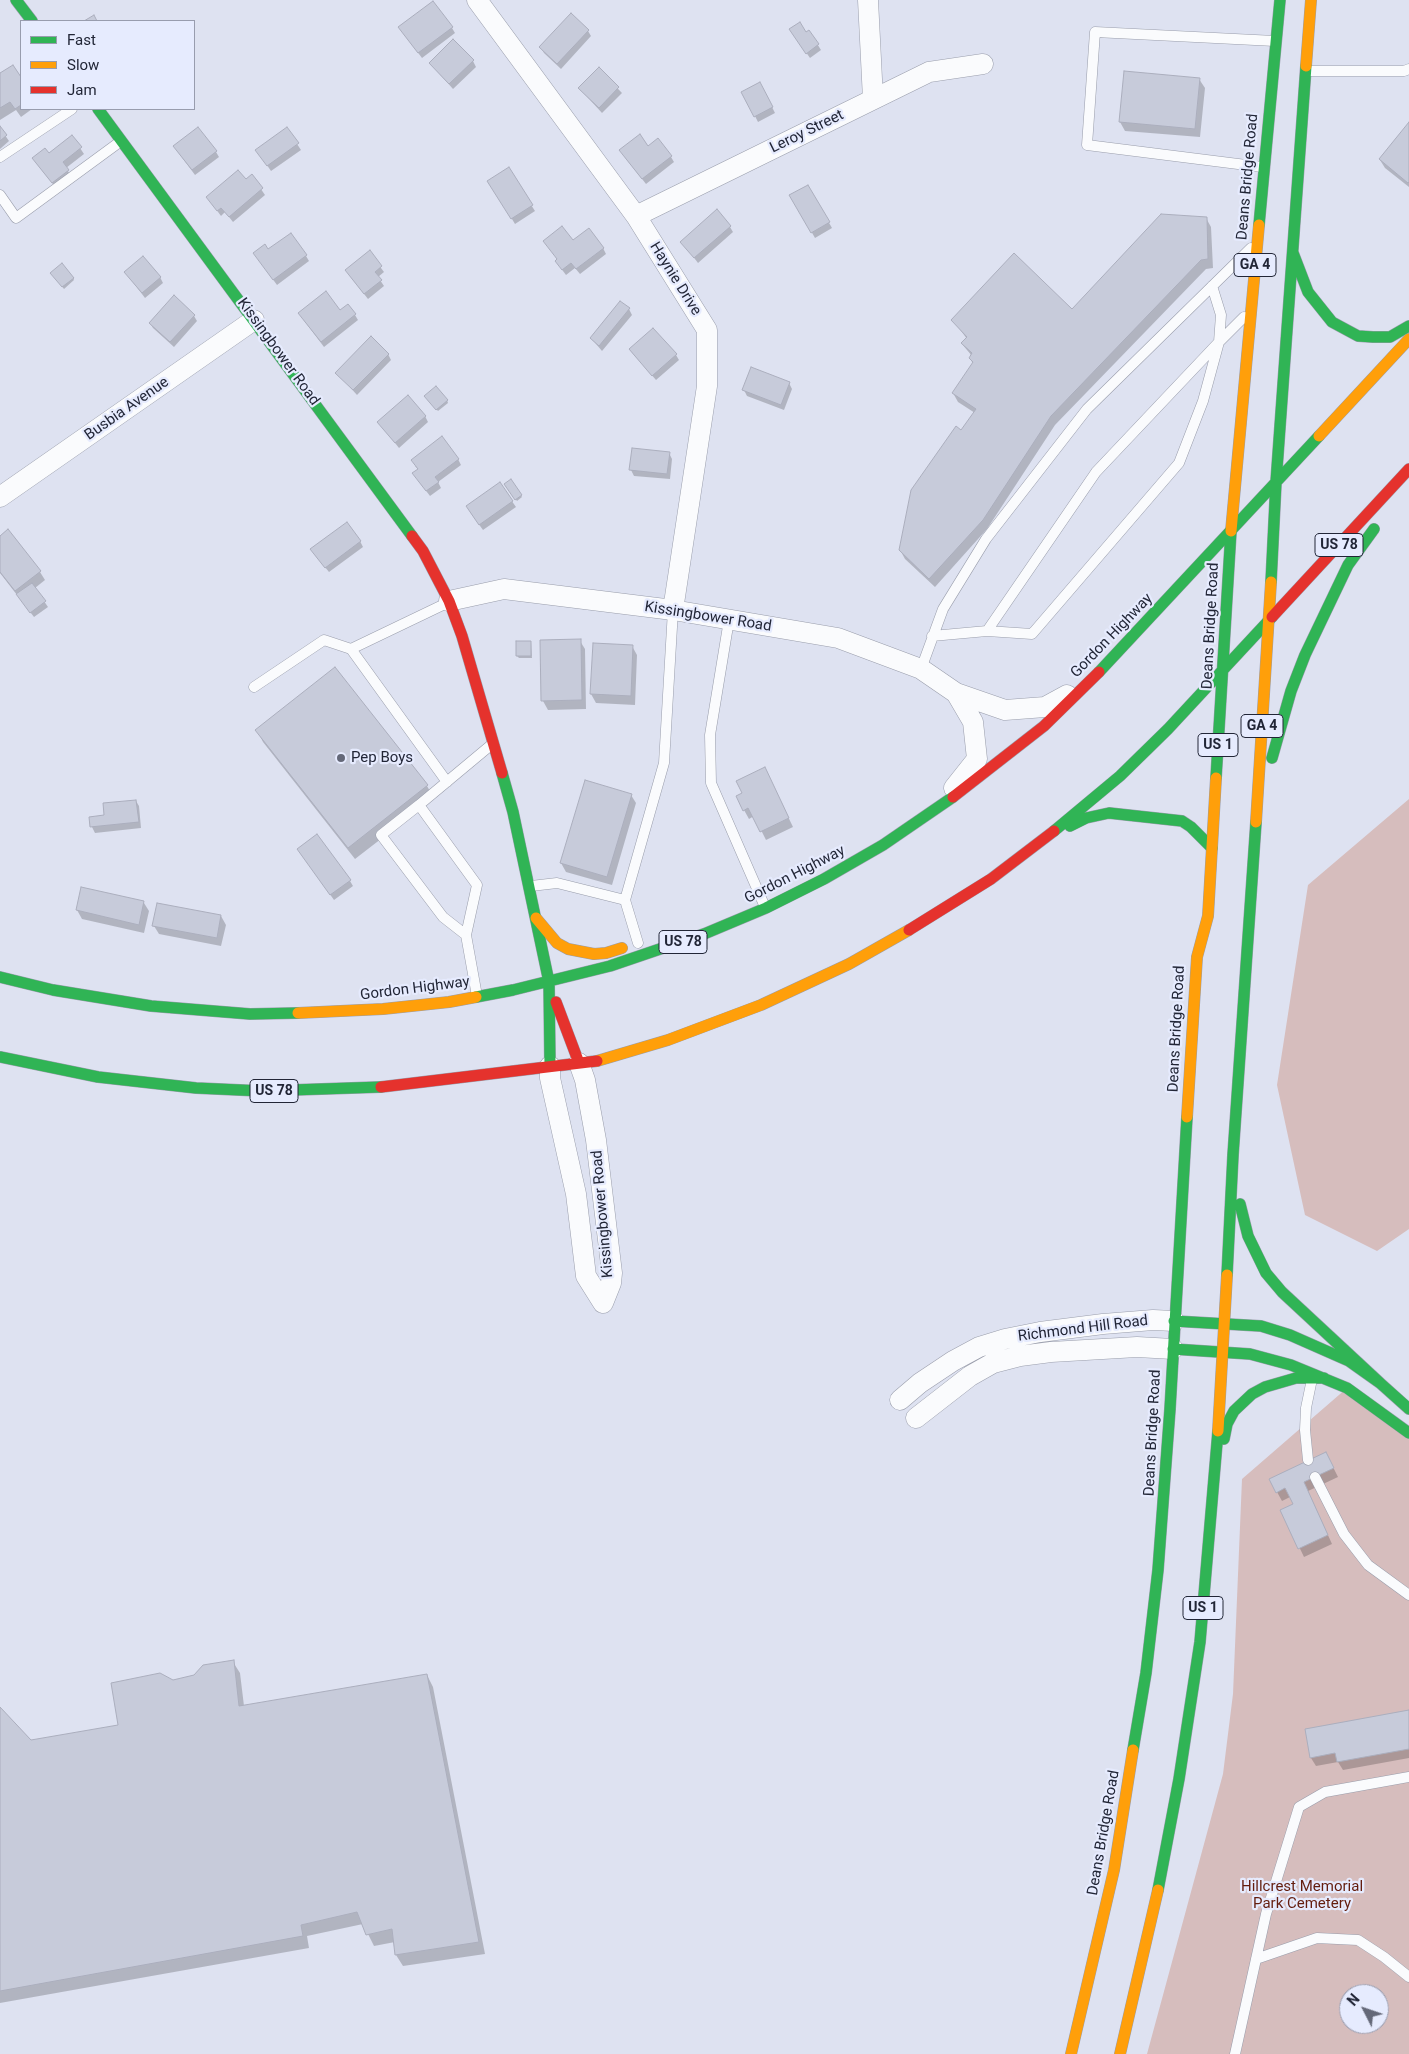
<!DOCTYPE html>
<html>
<head>
<meta charset="utf-8">
<style>
  body { margin:0 }
  #map { position:relative; width:1409px; height:2054px; overflow:hidden; background:#dee2f1; font-family:Roboto,sans-serif }
  canvas { display:block }
  .legend { position:absolute; left:20px; top:20px; width:175px; height:90px; box-sizing:border-box; background:#e6ebfe; border:1px solid #989cae; margin:0; padding:6px 9px; list-style:none; font-size:15px; color:#222637 }
  .legend li { display:flex; align-items:center; gap:10px; height:25px }
  .legend b { width:25px; border:1px solid #989cae }
  .north { position:absolute; left:1339px; top:1984px; width:50px; height:50px; box-sizing:border-box; background:#e6ebfe; border:1px solid #989cae; border-radius:50%; rotate:311deg; font-size:14px; font-weight:700; line-height:20px; text-align:center; color:#222637 }
  .north::after { content:''; display:block; margin:auto; width:18px; height:22px; background:#646878; clip-path:polygon(50% 0,100% 100%,50% 72%,0 100%) }
</style>
</head>
<body>
<div id="map">
<canvas width="1409" height="2054"></canvas>
<ul class="legend">
<li><b style="height:6px;background:#30b455"></b>Fast</li>
<li><b style="height:6px;background:#ff9f0a"></b>Slow</li>
<li><b style="height:6px;background:#e5322d"></b>Jam</li>
</ul>
<div class="north">N</div>
</div>
<script>
const context = document.querySelector('canvas').getContext('2d');
context.lineJoin = 'round';
function fill(path, color) { context.fillStyle = color; context.fill(path, 'evenodd'); }
const toPath = rows => new Path2D(rows.map(r => 'M' + r).join(''));
function trace(path, color, width, dash) { context.strokeStyle = color; context.lineWidth = width; context.lineCap = dash ? 'butt' : 'round'; context.setLineDash(dash || []); context.stroke(path); }
function label(font, color, halo, rows, align = 'center') {
  context.font = font + ' Roboto,sans-serif'; context.lineWidth = 4.5; context.setLineDash([]); context.textBaseline = 'middle'; context.strokeStyle = halo; context.fillStyle = color; for (const [text, x, y, turn = 0] of rows) {
    context.save(); context.translate(x, y); context.rotate((+turn || 0) * Math.PI / 180); context.textAlign = isNaN(turn) ? turn : align; if (halo) context.strokeText(text, 0, 0); context.fillText(text, 0, 0); context.restore();
  }
}
const green = toPath([
  [1409,799,1409,1229,1377,1251,1305,1215,1277,1085,1308,885],
  [1347,1388,1409,1436,1409,2054,1147,2054,1223,1774,1233,1694,1242,1479],
  [1349,1994,1379,1994,1379,2024,1349,2024]
]);
const shadow = toPath([
  [571,15,588,31,591,36,561,69,544,53,541,48],
  [452,28,455,33,422,58,403,33],
  [809,31,821,50,810,58,794,35],
  [473,61,476,67,453,89,430,63],
  [12,67,21,80,21,109,32,109,21,117,16,110,0,120,0,75],
  [599,69,622,93,602,113,580,89],
  [1199,79,1205,88,1200,137,1125,131,1120,122],
  [763,89,775,113,758,122,755,116],
  [1409,124,1409,187,1385,168,1380,160],
  [0,128,9,141,0,149],
  [287,129,301,150,271,171,260,155],
  [72,136,84,154,66,168,71,176,56,188,37,164],
  [648,147,671,157,674,162,646,184,624,156],
  [178,152,216,152,219,157,195,175],
  [508,169,535,211,515,224,489,181],
  [252,176,265,195,233,222,225,212,221,216,207,197,245,181],
  [808,186,832,228,815,238,791,196],
  [1206,218,1211,227,1213,268,1206,269,1055,425,987,529,935,587,905,559,900,550,961,431,975,413,958,402,953,393,973,364,970,358,972,356,962,344,967,339,953,320,1072,311],
  [730,227,733,232,698,263,682,242],
  [573,242,603,248,606,254,580,274,575,268,566,275,560,267],
  [268,251,306,256,309,261,277,285,258,259],
  [369,252,384,272,378,277,384,286,368,299,350,276],
  [126,273,160,277,163,283,145,298],
  [53,275,73,278,74,280,64,289],
  [621,303,629,309,632,315,602,351,591,338],
  [340,311,355,315,358,320,324,347,303,319],
  [194,316,197,321,174,347,153,328,150,323],
  [630,350,676,355,679,360,656,380],
  [388,354,391,360,357,395,337,373],
  [789,383,792,389,784,410,747,396,744,390],
  [427,399,447,400,448,403,438,411],
  [425,416,428,422,399,448,379,423],
  [633,449,669,453,672,459,670,479,634,476,631,470],
  [458,459,461,465,438,482,441,488,430,496,417,479,419,470,415,466],
  [510,480,522,497,517,501,505,484],
  [500,484,516,507,483,530,470,512],
  [0,537,40,572,45,580,35,588,48,607,34,617,0,573],
  [360,541,363,547,329,572,315,555],
  [580,641,585,649,586,709,548,710,543,701,542,642],
  [531,642,532,658,519,658,517,656],
  [594,645,632,646,637,655,635,705,596,703,591,694],
  [335,669,427,786,434,798,355,859,263,742,257,730],
  [769,777,793,827,766,840,754,816,749,819,744,810,744,794],
  [631,795,636,803,612,885,566,872,561,863],
  [136,801,139,806,141,828,95,833,92,827,91,818,106,816],
  [302,855,350,881,353,886,334,900],
  [144,903,149,911,144,933,82,919,77,910],
  [221,916,226,925,221,946,159,934,154,926],
  [1331,1463,1338,1477,1308,1491,1332,1544,1304,1557,1282,1511,1294,1505,1290,1497,1282,1501,1277,1492],
  [233,1662,240,1673,244,1706,427,1675,433,1687,485,1954,403,1966,396,1955,395,1942,374,1946,363,1924,307,1936,309,1948,0,2003,0,1709,31,1741,119,1726,173,1682,195,1677],
  [1409,1712,1409,1758,1343,1770,1338,1762,1316,1766,1311,1758]
]);
const building = toPath([
  [433,1,453,27,418,53,398,27,433,1],
  [571,13,589,30,557,64,539,47,571,13],
  [94,15,97,21,84,21,94,15],
  [800,22,806,32,809,30,819,44,806,54,789,29,800,22],
  [453,39,474,60,449,84,429,63,453,39],
  [13,65,21,77,21,105,15,109,10,102,0,108,0,73,13,65],
  [599,67,619,87,599,108,578,88,599,67],
  [1124,71,1200,78,1195,129,1119,122,1124,71],
  [760,82,773,107,754,117,741,92,760,82],
  [1409,122,1409,182,1408,183,1379,159,1409,122],
  [0,126,7,135,0,141,0,126],
  [198,127,217,151,192,170,173,146,198,127],
  [287,127,299,143,267,166,255,150,287,127],
  [640,134,648,146,658,138,672,156,642,179,619,150,640,134],
  [72,135,82,147,63,162,69,170,52,183,32,158,45,148,49,153,72,135],
  [509,167,533,205,511,219,487,181,509,167],
  [238,170,246,179,252,174,263,188,229,217,221,208,217,211,206,197,238,170],
  [808,185,830,222,811,233,789,195,808,185],
  [717,209,731,226,694,258,680,242,717,209],
  [1161,214,1207,217,1208,259,1201,260,1051,416,983,520,929,579,899,550,911,490,956,426,961,430,976,409,952,393,973,362,969,358,972,353,961,343,967,337,951,320,1014,253,1072,309,1161,214],
  [562,226,573,240,589,228,604,248,576,269,571,263,562,270,555,261,557,259,543,241,562,226],
  [291,233,307,255,273,280,253,253,265,244,268,249,291,233],
  [370,250,382,266,375,272,382,280,364,294,345,270,370,250],
  [143,256,161,277,142,293,124,272,143,256],
  [62,263,74,278,62,287,50,273,62,263],
  [326,291,340,310,348,304,356,314,321,342,298,313,326,291],
  [174,295,195,315,170,342,149,323,174,295],
  [620,301,630,308,599,346,590,338,620,301],
  [653,328,677,354,652,376,629,349,653,328],
  [371,336,389,354,353,390,335,373,371,336],
  [751,367,790,382,781,405,742,390,751,367],
  [436,386,448,400,436,410,424,396,436,386],
  [408,395,426,416,395,443,377,422,408,395],
  [442,436,459,459,435,477,439,482,426,491,412,473,418,469,411,460,442,436],
  [632,448,670,452,667,474,629,470,632,448],
  [511,479,522,495,515,500,504,484,511,479],
  [500,482,513,501,479,525,466,506,500,482],
  [347,522,361,541,325,568,310,549,347,522],
  [8,529,41,571,15,591,0,572,0,536,8,529],
  [32,583,46,601,30,613,16,594,32,583],
  [581,639,582,700,541,701,540,640,581,639],
  [516,641,531,641,531,656,516,656,516,641],
  [593,643,633,645,631,696,590,694,593,643],
  [335,667,428,785,348,848,255,730,335,667],
  [765,767,789,818,760,832,748,808,743,811,736,796,742,793,736,781,765,767],
  [585,780,632,794,607,877,560,863,585,780],
  [136,800,139,822,90,827,89,817,104,815,103,803,136,800],
  [317,834,351,880,330,895,297,849,317,834],
  [81,887,144,901,139,925,76,910,81,887],
  [157,903,221,915,217,938,152,926,157,903],
  [1326,1452,1334,1468,1304,1482,1328,1535,1298,1549,1280,1510,1293,1504,1285,1488,1276,1493,1269,1479,1326,1452],
  [234,1660,239,1706,427,1674,479,1942,395,1955,392,1929,366,1935,357,1912,301,1925,303,1936,0,1991,0,1707,31,1740,118,1725,111,1683,160,1673,173,1680,194,1675,203,1665,234,1660],
  [1409,1710,1409,1749,1337,1762,1335,1753,1310,1758,1305,1729,1409,1710]
]);
const lane = toPath([
  [1308,71,1404,71,1409,69],
  [0,157,72,109],
  [1262,167,1087,145,1095,32,1275,41],
  [0,195,16,218,121,141],
  [729,620,710,735,711,783,765,907],
  [987,631,1096,472,1219,342,1244,317],
  [932,636,987,631,1032,634,1179,463,1203,401,1219,342,1221,315,1212,286],
  [921,669,943,609,986,539,1087,409,1251,248],
  [254,687,324,640,351,649],
  [447,782,351,649,449,602],
  [419,805,381,835,443,917,466,935],
  [531,886,557,883,625,900],
  [638,943,625,900,664,763,673,610],
  [477,996,466,935,477,885,419,805,491,745],
  [1308,1460,1305,1430,1306,1408,1312,1379],
  [1315,1477,1344,1534,1368,1565,1409,1595],
  [1256,1959,1317,1938,1358,1940,1384,1957,1409,1977],
  [1235,2054,1266,1914,1299,1807,1325,1792,1409,1777]
]);
const street = toPath([
  [477,0,636,216,707,330,707,386,673,610],
  [868,0,873,99],
  [636,216,929,72,983,64],
  [0,497,254,320],
  [449,601,504,589,673,610,838,638,921,669,956,693,1005,710,1045,707,1067,695],
  [954,788,977,759,973,722,956,693],
  [579,1063,585,1080,596,1140,612,1273,611,1283,603,1303],
  [550,1066,550,1078,576,1194,586,1276,603,1303],
  [900,1400,920,1383,953,1361,979,1347,1005,1339,1040,1332,1103,1324,1153,1320,1174,1321],
  [916,1418,970,1376,993,1363,1020,1356,1051,1352,1137,1347,1173,1349]
]);
const fast = toPath([
  [16,0,32,21],
  [98,109,412,536],
  [1259,225,1280,0],
  [1293,253,1308,292,1332,322,1358,336,1373,337,1390,337,1409,326],
  [1276,482,1306,66],
  [1271,582,1276,482],
  [1099,672,1319,436],
  [1272,758,1291,691,1305,655,1348,565,1374,529],
  [502,773,513,812,549,982,550,1066],
  [1216,778,1231,531],
  [1070,826,1086,818,1109,813,1182,821,1191,827,1212,848],
  [1054,831,1120,776,1168,729,1272,617],
  [0,977,53,990,151,1006,250,1014,298,1013],
  [476,997,513,990,610,966,704,934,766,908,824,879,883,845,953,797],
  [0,1057,98,1077,196,1088,262,1091,381,1087],
  [1240,1204,1248,1236,1266,1273,1282,1292,1380,1383],
  [1227,1275,1233,1155,1256,822],
  [1174,1321,1261,1326,1290,1335,1349,1361,1380,1383,1409,1409],
  [1173,1349,1250,1354,1291,1365,1347,1388,1409,1433],
  [1224,1439,1227,1424,1234,1411,1252,1394,1265,1387,1296,1378,1324,1378],
  [1133,1750,1146,1673,1158,1570,1170,1409,1187,1117],
  [1158,1890,1179,1779,1200,1642,1218,1431]
]);
const slow = toPath([
  [1306,66,1311,0],
  [1319,436,1409,339],
  [1231,531,1259,225],
  [1256,822,1271,582],
  [536,918,557,943,568,949,594,954,606,953,622,948],
  [298,1013,383,1009,449,1002,476,997],
  [597,1061,668,1040,761,1005,849,964,909,930],
  [1187,1117,1197,957,1208,916,1216,778],
  [1218,1431,1227,1275],
  [1071,2054,1114,1870,1133,1750],
  [1120,2054,1158,1890]
]);
const jam = toPath([
  [412,536,423,551,449,601,462,636,502,773],
  [1272,617,1409,469],
  [953,797,1044,726,1099,672],
  [909,930,991,879,1054,831],
  [556,1002,579,1063],
  [381,1087,597,1061]
]);
const markers = [
  [341,758,5,"#646878"]
];
const shields = [
  [1255,265,42],
  [1339,545,48],
  [1262,726,42],
  [1218,745,40],
  [683,942,48],
  [274,1091,48],
  [1203,1608,40]
];
const shieldNames = [
  ["GA 4",1255,265],
  ["US 78",1339,545],
  ["GA 4",1262,726],
  ["US 1",1218,745],
  ["US 78",683,942],
  ["US 78",274,1091],
  ["US 1",1203,1608]
];
const streetNames = [
  ["Leroy Street",807,132,-26],
  ["Deans Bridge Road",1248,177,-85],
  ["Haynie Drive",675,279,58],
  ["Kissingbower Road",278,352,54],
  ["Busbia Avenue",127,409,-35],
  ["Kissingbower Road",708,617,9],
  ["Deans Bridge Road",1211,626,-87],
  ["Gordon Highway",1112,636,-46],
  ["Gordon Highway",795,875,-27],
  ["Gordon Highway",415,989,-7],
  ["Deans Bridge Road",1177,1029,-87],
  ["Kissingbower Road",603,1214,-95],
  ["Richmond Hill Road",1083,1329,-7],
  ["Deans Bridge Road",1153,1433,-87],
  ["Deans Bridge Road",1104,1833,-80]
];
const poiNames = [
  ["Pep Boys",351,758]
];
const parkNames = [
  ["Hillcrest Memorial",1302,1887],
  ["Park Cemetery",1302,1904]
];
fill(green, '#d6bdbd');
fill(shadow, '#0003');
fill(building, '#c7cbda');
trace(building, '#abaebd', 1);
trace(lane, '#999dab', 11);
trace(street, '#999dab', 21);
trace(fast, '#999dab', 12);
trace(slow, '#999dab', 12);
trace(jam, '#999dab', 12);
trace(lane, '#fafbfd', 10);
trace(street, '#fafbfd', 20);
trace(fast, '#30b455', 11);
trace(slow, '#ff9f0a', 11);
trace(jam, '#e5322d', 11);
for (const [x, y, r, color] of markers) { const dot = new Path2D(); dot.arc(x, y, r, 0, 2 * Math.PI); context.fillStyle = color; context.fill(dot); trace(dot, '#e6ebfe', 2); }
for (const [x, y, w] of shields) { const box = new Path2D(); box.roundRect(x - w / 2, y - 11.5, w, 23, 4); context.fillStyle = '#e6ebfe'; context.fill(box); trace(box, '#222637', 1); }
label('bold 14px', '#222637', null, shieldNames);
label('15px', '#222637', '#e6ebfe', streetNames);
label('15px', '#222637', '#e6ebfe', poiNames, 'left');
label('15px', '#641d0e', '#e6ebfe', parkNames);
</script>
</body>
</html>
